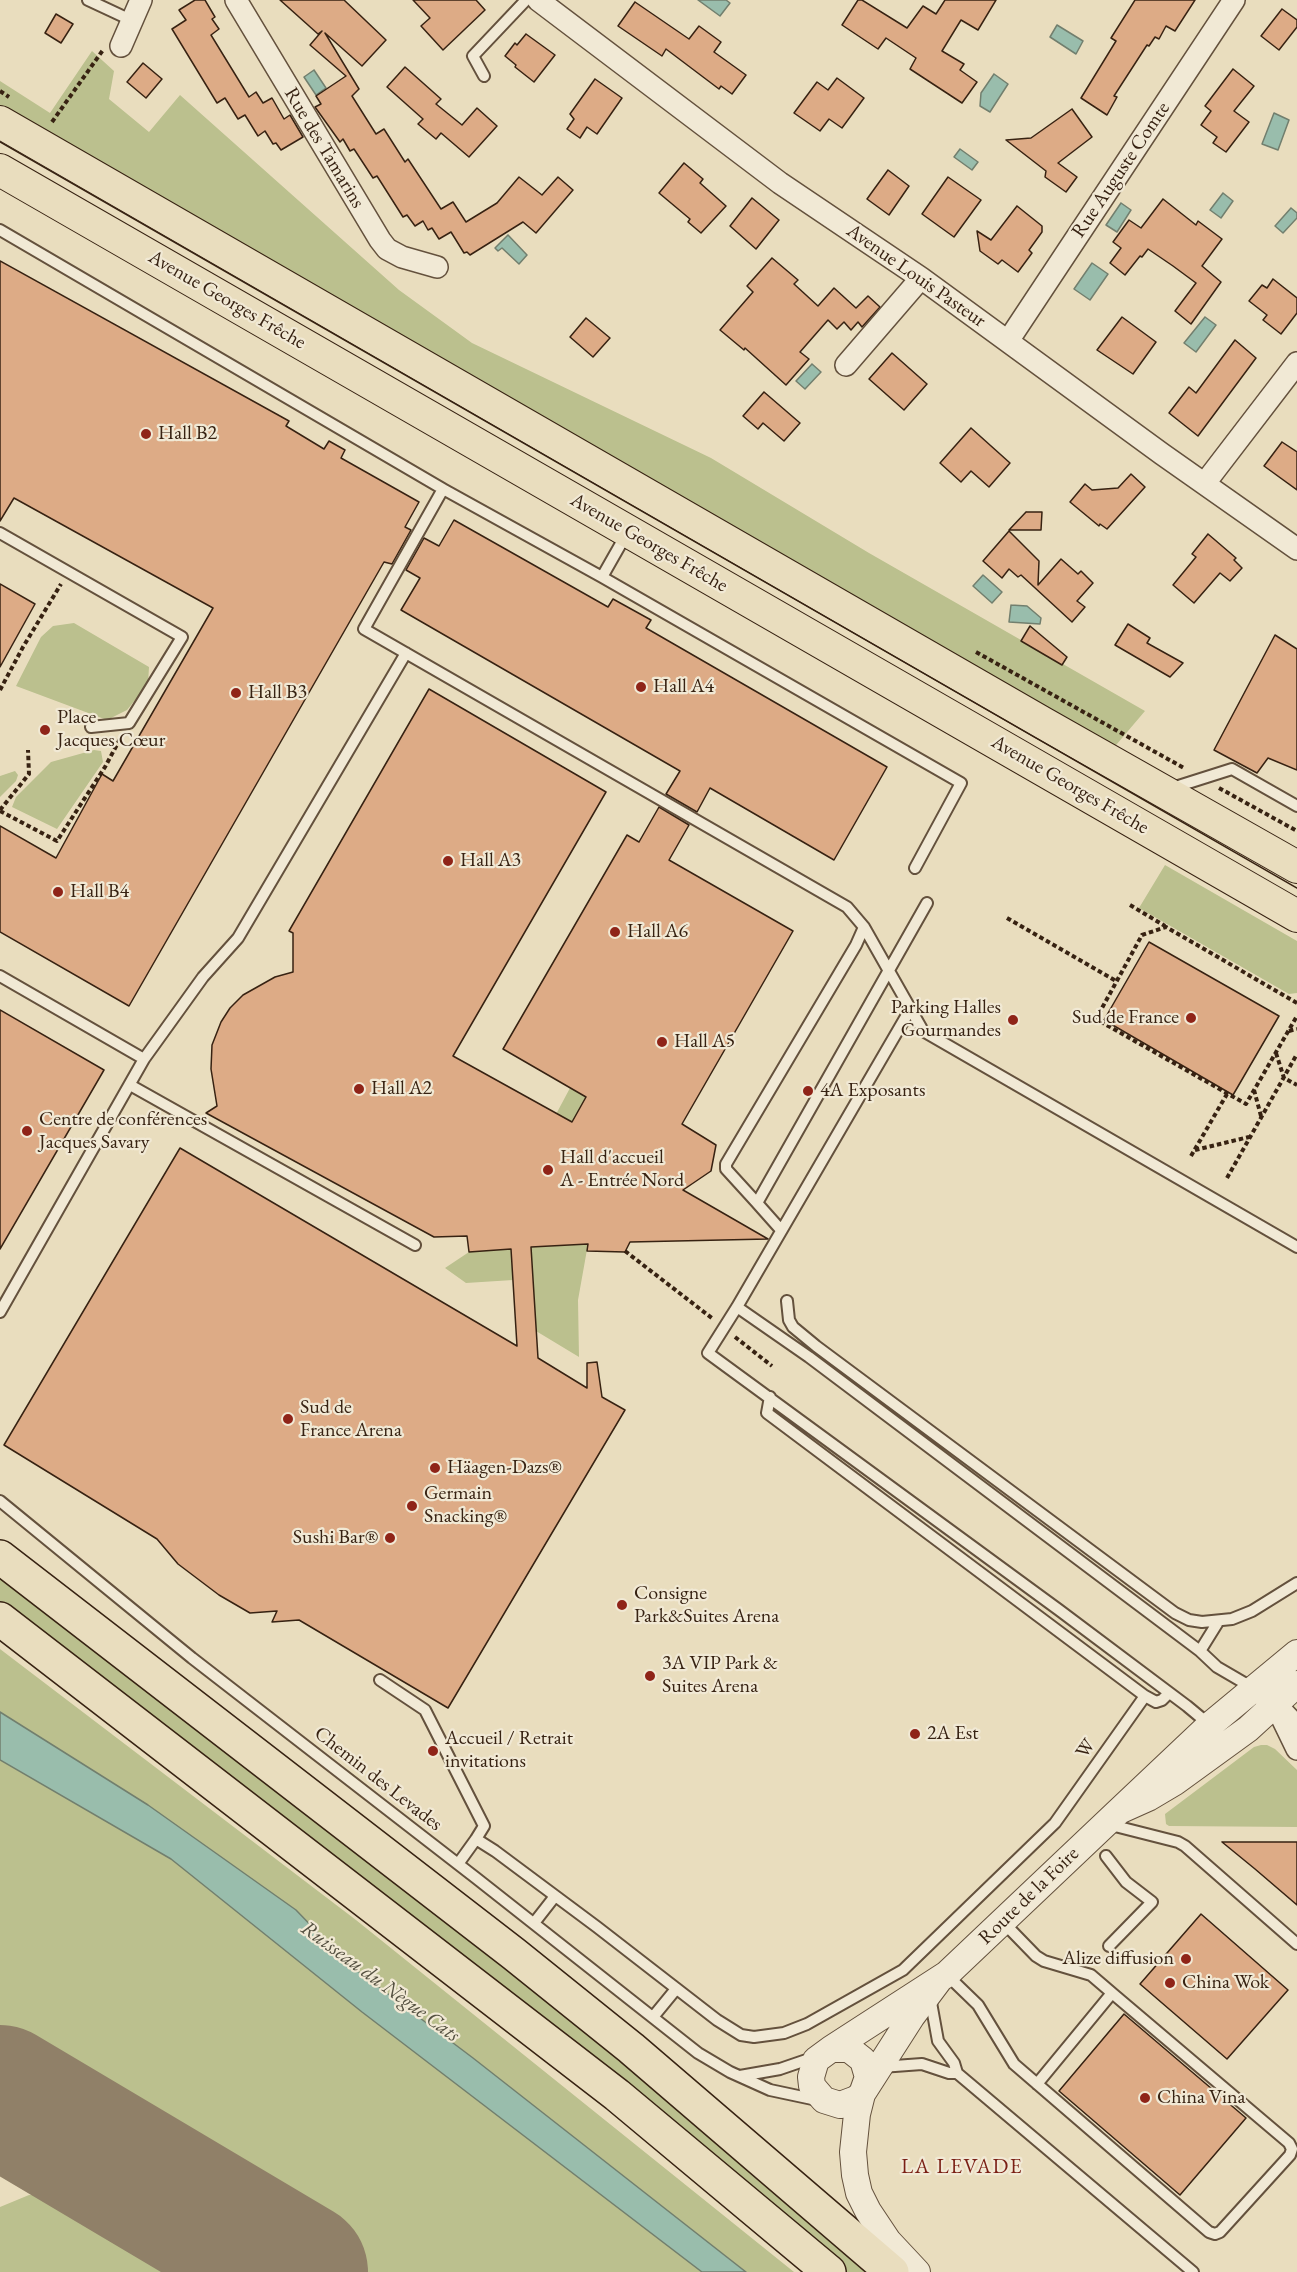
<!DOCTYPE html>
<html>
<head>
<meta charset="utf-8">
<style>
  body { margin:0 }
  canvas { display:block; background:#e9ddbe }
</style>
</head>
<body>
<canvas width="1297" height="2272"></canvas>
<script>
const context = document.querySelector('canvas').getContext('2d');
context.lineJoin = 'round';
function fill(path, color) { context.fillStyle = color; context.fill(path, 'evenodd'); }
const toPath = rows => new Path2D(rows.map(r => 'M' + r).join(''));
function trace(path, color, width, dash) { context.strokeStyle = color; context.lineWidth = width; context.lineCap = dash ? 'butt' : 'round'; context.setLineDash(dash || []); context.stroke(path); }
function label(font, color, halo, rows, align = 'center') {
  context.font = font + ' "EB Garamond",serif'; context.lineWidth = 4.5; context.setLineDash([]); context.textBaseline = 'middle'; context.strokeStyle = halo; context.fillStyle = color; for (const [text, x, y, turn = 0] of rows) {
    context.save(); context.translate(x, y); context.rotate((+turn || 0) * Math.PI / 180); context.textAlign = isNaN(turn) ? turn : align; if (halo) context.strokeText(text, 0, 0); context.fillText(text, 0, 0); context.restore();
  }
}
const green = toPath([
  [92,51,114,71,109,99,149,132,180,95,399,290,472,343,711,458,869,553,1145,711,1111,751,0,106,0,81,50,113],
  [74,623,149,667,148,684,127,710,107,720,16,686,41,637,53,626],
  [94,750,101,751,103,762,57,829,12,807,16,797,51,762],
  [15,771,18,775,16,781,0,797,0,776],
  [1165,865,1297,941,1297,993,1289,994,1139,908],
  [570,1088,596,1102,580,1133,554,1118],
  [588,1244,578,1300,579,1357,536,1331,531,1247],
  [511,1249,513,1280,466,1283,445,1268,469,1252],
  [0,1576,514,1975,645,2079,872,2272,847,2272,746,2187,0,1606],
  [0,1649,356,1920,794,2272,746,2272,473,2058,347,1963,296,1910,148,1805,0,1712],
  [1261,1745,1267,1745,1275,1749,1297,1770,1297,1827,1169,1826,1166,1824,1165,1814,1254,1747],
  [0,1760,171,1859,362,2012,702,2272,308,2272,329,2235,0,2040],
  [50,2194,76,2196,205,2272,0,2272,0,2207,29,2195]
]);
const water = toPath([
  [698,0,726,0,730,3,720,16,698,0],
  [1057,25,1083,41,1076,54,1050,37,1057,25],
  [314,70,326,88,316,95,304,77,314,70],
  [994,74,1008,84,990,112,980,106,981,93,994,74],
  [1274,113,1289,120,1278,150,1262,144,1274,113],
  [960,149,978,162,972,170,954,157,960,149],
  [1223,193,1233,201,1221,218,1210,210,1223,193],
  [1121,203,1131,210,1117,232,1106,225,1121,203],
  [1291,208,1297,213,1297,218,1283,233,1275,226,1291,208],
  [508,235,527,255,519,264,502,248,498,251,495,248,508,235],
  [1092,263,1108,274,1090,300,1074,289,1092,263],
  [1205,317,1216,325,1196,352,1184,343,1205,317],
  [812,364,821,372,805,389,796,381,812,364],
  [983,575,1002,592,992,603,973,586,983,575],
  [1011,605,1027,606,1041,618,1040,624,1009,622,1011,605],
  [0,1712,148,1805,296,1910,347,1963,473,2058,746,2272,702,2272,362,2012,171,1859,0,1760,0,1712]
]);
const runway = toPath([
  [0,2095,298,2272]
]);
const building = toPath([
  [195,0,205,0,215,17,212,19,219,29,211,35,249,97,256,92,263,103,272,98,284,119,290,115,303,137,281,150,276,143,273,144,265,131,258,136,245,115,238,119,225,98,217,103,172,29,186,20,179,10,195,0],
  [280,0,344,0,386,40,362,66,325,33,359,89,352,96,376,134,384,129,405,162,408,159,441,209,453,202,466,222,497,203,519,177,542,195,558,177,573,190,536,233,523,222,470,255,467,252,464,253,451,232,439,239,432,228,428,230,423,221,415,226,407,215,403,217,377,176,373,178,354,149,350,151,343,139,340,142,315,107,321,104,316,96,346,76,310,45,322,31,318,34,280,0],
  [413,0,476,0,485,10,443,50,421,26,430,18,413,0],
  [858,0,862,0,907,28,923,6,936,14,945,0,996,0,978,30,961,20,942,51,964,64,960,70,977,82,962,103,910,69,916,58,886,38,878,49,842,25,858,0],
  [1135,0,1195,0,1175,31,1166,26,1159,39,1155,37,1149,46,1147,45,1114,96,1117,97,1107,115,1081,98,1116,41,1111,38,1135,0],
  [635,2,689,39,699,26,721,42,714,52,746,75,732,94,721,86,719,89,666,49,662,56,618,26,635,2],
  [1282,9,1297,20,1297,27,1279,50,1261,36,1282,9],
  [56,14,73,24,61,43,45,33,56,14],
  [526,34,555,55,534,82,515,67,516,65,505,56,515,43,517,45,526,34],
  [143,63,162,79,146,98,127,82,143,63],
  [405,67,441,99,436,104,462,125,477,108,497,126,469,157,441,133,436,139,418,124,423,119,387,87,405,67],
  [1233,69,1254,86,1234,111,1249,122,1226,152,1213,143,1217,137,1201,125,1211,111,1205,106,1233,69],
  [837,78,864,98,842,128,829,119,820,131,794,113,817,82,828,90,837,78],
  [595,79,622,98,597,134,587,127,580,138,567,129,574,119,570,114,595,79],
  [1072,109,1092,137,1058,163,1077,177,1066,192,1045,177,1046,171,1006,140,1031,138,1072,109],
  [684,163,703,179,700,183,726,206,701,233,688,222,690,219,659,193,684,163],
  [888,170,909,186,889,215,867,199,888,170],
  [948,177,981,200,954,237,922,214,948,177],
  [752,198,779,220,756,249,730,226,752,198],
  [1163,199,1196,225,1198,221,1222,239,1202,266,1221,282,1191,324,1175,311,1196,283,1173,266,1148,249,1142,257,1140,256,1125,275,1110,263,1121,248,1113,242,1129,220,1141,228,1163,199],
  [1017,206,1042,226,1042,232,1029,250,1032,253,1018,272,1002,260,998,264,980,251,977,231,991,240,1017,206],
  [772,258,798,280,794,284,818,306,834,288,856,308,868,296,880,307,862,327,858,322,851,330,844,322,837,329,828,320,800,352,809,359,786,385,745,348,744,350,720,330,753,292,747,286,772,258],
  [0,261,289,421,286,426,324,449,329,441,345,450,341,458,419,502,405,527,411,530,392,564,384,562,129,1006,0,932,0,826,56,858,102,774,113,781,213,608,14,498,0,521,0,261],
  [1273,279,1297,298,1297,313,1281,334,1263,320,1267,315,1249,301,1262,285,1267,288,1273,279],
  [1122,317,1156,342,1133,374,1097,350,1122,317],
  [586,318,610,338,593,357,570,337,586,318],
  [1235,340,1256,358,1198,436,1169,413,1189,387,1196,393,1235,340],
  [892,353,927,384,904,410,869,379,892,353],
  [764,392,800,423,784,441,763,423,758,429,743,416,764,392],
  [971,428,1010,463,989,487,971,471,961,482,940,463,971,428],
  [1282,442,1297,452,1297,490,1264,466,1282,442],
  [1131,474,1145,487,1107,529,1100,524,1099,526,1070,502,1085,484,1092,490,1118,488,1131,474],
  [1026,512,1042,512,1041,530,1009,530,1026,512],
  [454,520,608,607,613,599,651,620,646,628,887,767,834,860,710,788,697,812,666,794,680,771,401,610,420,578,406,570,424,538,439,546,454,520],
  [1009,531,1039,561,1038,585,1061,559,1078,574,1081,571,1093,583,1077,601,1085,607,1072,622,1021,575,1018,577,1009,569,1002,578,983,561,1009,531],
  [1208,534,1236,558,1234,560,1242,568,1230,581,1220,573,1194,603,1173,585,1196,557,1192,554,1208,534],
  [0,584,35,604,0,667,0,584],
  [1128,624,1150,638,1147,643,1183,663,1170,677,1115,645,1128,624],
  [1030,626,1067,657,1062,665,1021,641,1030,626],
  [1275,635,1297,649,1297,770,1268,758,1257,773,1214,750,1275,635],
  [429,689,606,792,453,1056,572,1122,586,1097,503,1049,627,835,639,842,659,807,689,825,669,860,793,931,682,1124,716,1145,711,1171,683,1190,768,1239,630,1242,625,1252,587,1251,588,1244,531,1247,538,1358,587,1388,587,1363,597,1362,602,1397,625,1410,448,1708,299,1620,272,1622,277,1611,250,1613,219,1595,178,1564,157,1539,4,1445,180,1148,517,1346,511,1249,469,1252,467,1236,434,1237,206,1113,217,1106,211,1069,212,1045,221,1022,230,1008,243,995,275,977,293,972,293,933,289,931,429,689],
  [1149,942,1279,1016,1233,1095,1104,1020,1149,942],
  [0,1010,104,1070,0,1249,0,1010],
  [1222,1842,1297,1842,1297,1905,1255,1869,1222,1842],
  [1201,1914,1288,1990,1227,2059,1140,1984,1201,1914],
  [1124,2014,1246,2118,1180,2195,1059,2091,1124,2014]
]);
const path = toPath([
  [0,91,9,97],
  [52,122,103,50],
  [976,652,1184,768],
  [0,690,23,647,61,584],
  [1219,788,1297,831],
  [0,810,29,774,28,750],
  [0,811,57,841,105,767,121,737],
  [1130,905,1165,926],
  [1007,918,1116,981],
  [1297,1003,1166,927,1142,935,1096,1019,1246,1104,1297,1016],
  [1289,1031,1297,1029],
  [1276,1053,1284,1078,1297,1085],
  [1254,1090,1261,1116],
  [1195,1150,1249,1137],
  [1191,1156,1227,1094],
  [1227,1178,1297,1054],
  [625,1251,713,1319],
  [735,1337,772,1366]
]);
const service = toPath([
  [88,0,133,21],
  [484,76,473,56,526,0],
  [0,230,443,489],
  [0,533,182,637,129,723,91,727],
  [602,577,627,533],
  [1169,789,1232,769,1297,806],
  [915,868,961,783,602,577,443,489,364,629,847,907,864,927,923,1031,1297,1247],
  [0,976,144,1059],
  [911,1008,737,1307,708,1353,1059,1610,1187,1706,1211,1726],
  [130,1085,415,1245],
  [757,1203,726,1169,726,1164,856,945,864,927],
  [781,1230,757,1203,927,903],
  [787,1301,789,1320,793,1327,816,1346,1175,1613,1189,1620,1202,1622,1232,1619,1252,1611,1297,1583],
  [737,1307,809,1357,1200,1651,1217,1667,1253,1688],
  [0,1312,144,1059,203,977,238,938,406,653],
  [770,1397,767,1413,1145,1696,1156,1702,1162,1700,1169,1693],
  [0,1501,192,1658,476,1878,698,2053,730,2072,770,2090,817,2100],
  [1200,1651,1218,1622],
  [380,1680,425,1710,484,1826,476,1839,495,1851,597,1927,717,2020,741,2035,754,2037,784,2033,807,2024,903,1970,1055,1823,1145,1696],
  [1107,1824,1178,1842,1185,1846,1297,1944],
  [1106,1856,1126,1882,1152,1902,1109,1946],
  [458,1864,476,1839],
  [1002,1921,1036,1956,1044,1961,1091,1975,1112,1993],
  [534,1923,552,1900,554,1895],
  [947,1975,978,2005,1014,2064,1209,2232,1215,2234,1220,2232,1290,2155,1292,2149,1289,2143,1112,1993,1037,2084],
  [930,1997,938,2041,954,2063,957,2073,1193,2272],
  [653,2017,676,1989],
  [881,2067,922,2064,949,2073,957,2073],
  [740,2076,780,2069,815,2057]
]);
const minor = toPath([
  [236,0,380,240,387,249,402,257,437,267],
  [538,0,780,183,921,278,1162,454,1297,549],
  [121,46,141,0],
  [1008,341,1234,0],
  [846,365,921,278],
  [1205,483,1297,363],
  [1262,1695,1276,1705,1297,1727],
  [1280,1714,1297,1749]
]);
const tertiary = toPath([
  [1297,1653,1210,1725,1119,1811,1148,1798,1175,1782,1248,1729,1297,1684],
  [831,2049,947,1974,1119,1811],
  [917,2272,888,2241,868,2211,859,2193,855,2175,853,2152,857,2114,862,2094,868,2077,863,2060,849,2049,831,2049,816,2060,811,2077,812,2086,824,2100,840,2105,856,2099,862,2094,912,2016,939,1980]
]);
const primary = toPath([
  [0,122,1043,723,1297,867],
  [0,170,1297,916]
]);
const trunk = toPath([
  [0,1557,514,1954,631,2048,892,2272],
  [0,1619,617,2095,829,2272]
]);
const tram = toPath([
  [0,142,1297,888]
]);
const markers = [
  [146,434,6,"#8f2418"],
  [641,687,6,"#8f2418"],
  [236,693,6,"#8f2418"],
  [45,730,6,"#8f2418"],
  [448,861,6,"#8f2418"],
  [58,892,6,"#8f2418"],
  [615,932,6,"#8f2418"],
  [1191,1018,6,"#8f2418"],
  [1013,1020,6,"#8f2418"],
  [662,1042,6,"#8f2418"],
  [359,1089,6,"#8f2418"],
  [808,1091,6,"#8f2418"],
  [27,1131,6,"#8f2418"],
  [548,1170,6,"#8f2418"],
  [288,1419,6,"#8f2418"],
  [435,1468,6,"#8f2418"],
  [412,1506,6,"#8f2418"],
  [390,1538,6,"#8f2418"],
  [622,1605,6,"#8f2418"],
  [650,1676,6,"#8f2418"],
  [915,1734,6,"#8f2418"],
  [433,1751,6,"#8f2418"],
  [1186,1959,6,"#8f2418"],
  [1170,1983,6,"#8f2418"],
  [1145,2098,6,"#8f2418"]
];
const streetNames = [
  ["Rue des Tamarins",324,148,59],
  ["Rue Auguste Comte",1121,170,-56],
  ["Avenue Louis Pasteur",916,276,35],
  ["Avenue Georges Frêche",227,300,30],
  ["Avenue Georges Frêche",649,543,30],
  ["Avenue Georges Frêche",1070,785,30],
  ["W",1086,1749,-55],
  ["Chemin des Levades",378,1779,38],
  ["Route de la Foire",1029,1896,-44]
];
const poiNames = [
  ["Hall B2",158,434],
  ["Hall A4",653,687],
  ["Hall B3",248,693],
  ["Place",57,718],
  ["Jacques Cœur",57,741],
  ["Hall A3",460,861],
  ["Hall B4",70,892],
  ["Hall A6",627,932],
  ["Parking Halles",1001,1008,"right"],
  ["Gourmandes",1001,1031,"right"],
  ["Sud de France",1179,1018,"right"],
  ["Hall A5",674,1042],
  ["Hall A2",371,1089],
  ["4A Exposants",820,1091],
  ["Centre de conférences",39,1120],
  ["Jacques Savary",39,1143],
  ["Hall d'accueil",560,1158],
  ["A - Entrée Nord",560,1181],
  ["Sud de",300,1408],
  ["France Arena",300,1431],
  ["Häagen-Dazs®",447,1468],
  ["Germain",424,1494],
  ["Snacking®",424,1517],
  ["Sushi Bar®",378,1538,"right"],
  ["Consigne",634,1594],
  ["Park&Suites Arena",634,1617],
  ["3A VIP Park &",662,1664],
  ["Suites Arena",662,1687],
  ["2A Est",927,1734],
  ["Accueil / Retrait",445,1739],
  ["invitations",445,1762],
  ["Alize diffusion",1174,1959,"right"],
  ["China Wok",1182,1983],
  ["China Vina",1157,2098]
];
const waterNames = [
  ["Ruisseau du Nègue Cats",380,1982,36]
];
const neighbourhoodNames = [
  ["LA LEVADE",962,2167]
];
fill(green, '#bbc08e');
fill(water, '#99bdac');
trace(water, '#727f6e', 1.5);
trace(runway, '#908068', 140);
fill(building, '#ddab86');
trace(building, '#372212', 1.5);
trace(service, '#64513d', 14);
trace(minor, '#64513d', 24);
trace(tertiary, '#64513d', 28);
trace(primary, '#372212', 34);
trace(trunk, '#372212', 36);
trace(path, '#372212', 4, [4.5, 3]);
trace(service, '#f1e9d5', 10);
trace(minor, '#f1e9d5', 21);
trace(tertiary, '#f1e9d5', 26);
trace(primary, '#e9ddbe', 32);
trace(trunk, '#e9ddbe', 33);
trace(tram, '#372212', 1.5);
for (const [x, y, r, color] of markers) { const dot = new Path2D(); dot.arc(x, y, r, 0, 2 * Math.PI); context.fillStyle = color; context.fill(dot); trace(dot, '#f1e9d5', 2); }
label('20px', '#372212', '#f1e9d5', streetNames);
label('20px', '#372212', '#f1e9d5', poiNames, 'left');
label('italic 21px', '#545040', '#f1e9d5', waterNames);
context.letterSpacing = '1.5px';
label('21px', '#7a1f14', '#f1e9d5', neighbourhoodNames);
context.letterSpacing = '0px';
</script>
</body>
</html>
